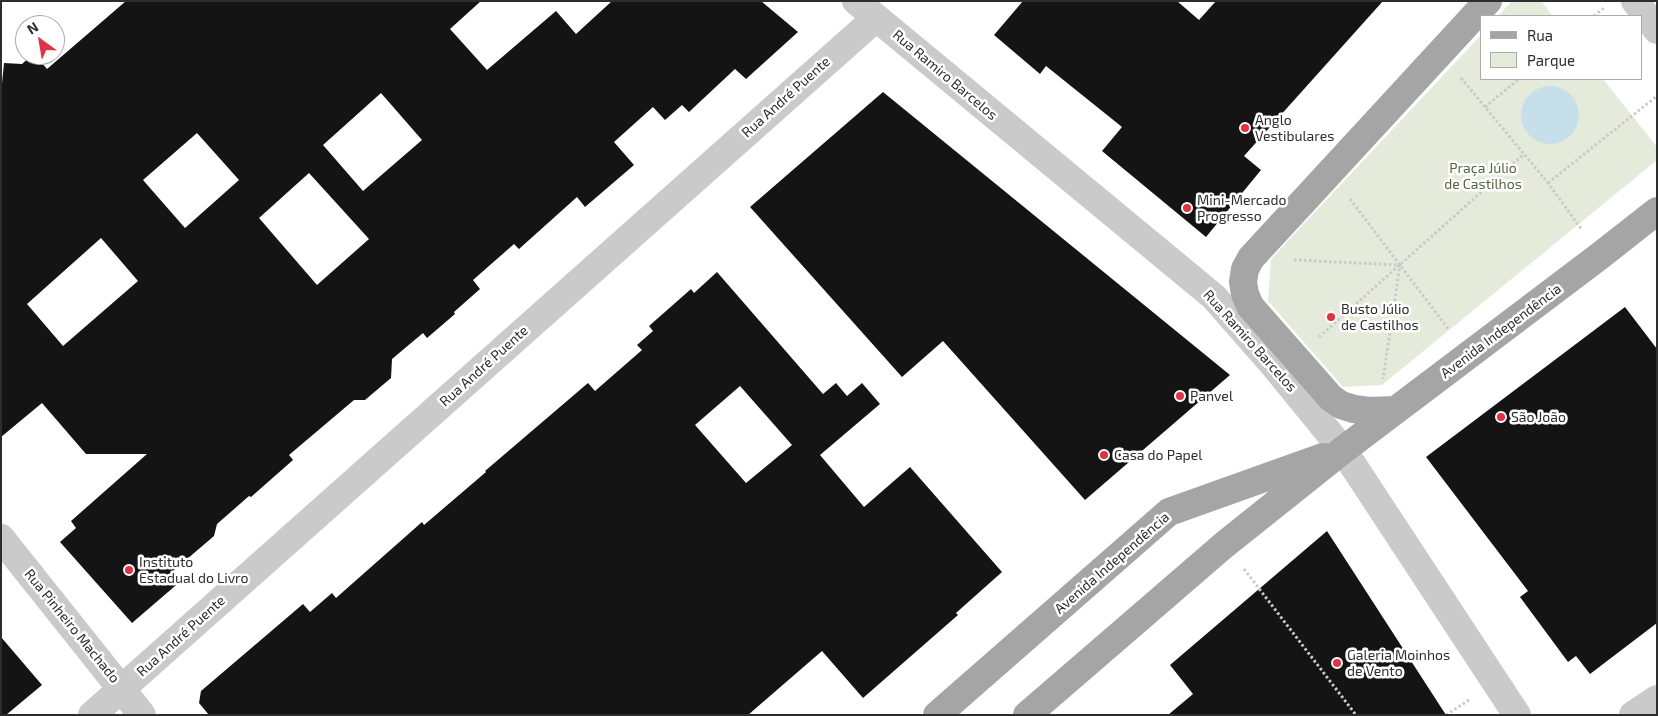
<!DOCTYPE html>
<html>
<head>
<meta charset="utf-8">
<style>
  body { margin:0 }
  #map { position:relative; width:1658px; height:716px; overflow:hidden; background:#fff; font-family:"Exo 2",sans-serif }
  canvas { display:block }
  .frame { position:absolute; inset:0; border:2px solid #2d2d2d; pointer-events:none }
  .legend { position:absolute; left:1480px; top:15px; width:162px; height:65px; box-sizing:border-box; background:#fff; border:1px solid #ababab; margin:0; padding:6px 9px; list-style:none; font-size:15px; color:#2d2d2d }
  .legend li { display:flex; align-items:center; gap:10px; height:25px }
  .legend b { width:25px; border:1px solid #ababab }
  .north { position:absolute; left:15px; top:15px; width:50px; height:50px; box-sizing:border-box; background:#fff; border:1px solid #ababab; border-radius:50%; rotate:328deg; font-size:14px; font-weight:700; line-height:20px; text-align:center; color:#2d2d2d }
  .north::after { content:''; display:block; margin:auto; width:18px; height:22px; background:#e42f44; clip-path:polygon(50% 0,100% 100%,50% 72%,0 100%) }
</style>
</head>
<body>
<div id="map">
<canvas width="1658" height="716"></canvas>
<div class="frame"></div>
<ul class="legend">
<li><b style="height:6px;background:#a5a5a5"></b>Rua</li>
<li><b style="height:14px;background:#e4ebdb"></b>Parque</li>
</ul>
<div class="north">N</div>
</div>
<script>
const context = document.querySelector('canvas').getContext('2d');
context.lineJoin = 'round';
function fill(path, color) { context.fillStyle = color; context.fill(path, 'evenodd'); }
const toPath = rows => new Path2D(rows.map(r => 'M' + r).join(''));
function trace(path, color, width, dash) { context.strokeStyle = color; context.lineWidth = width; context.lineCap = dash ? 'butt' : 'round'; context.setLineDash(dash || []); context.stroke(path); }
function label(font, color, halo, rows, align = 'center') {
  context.font = font + ' "Exo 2",sans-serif'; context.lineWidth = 5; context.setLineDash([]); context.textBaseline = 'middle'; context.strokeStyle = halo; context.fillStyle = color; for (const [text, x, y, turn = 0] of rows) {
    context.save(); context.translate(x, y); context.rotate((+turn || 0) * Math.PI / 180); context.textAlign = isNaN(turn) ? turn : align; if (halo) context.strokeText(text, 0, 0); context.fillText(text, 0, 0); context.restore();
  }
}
const green = toPath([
  [1512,1,1541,1,1553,16,1498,16],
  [1482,34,1482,79,1603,79,1657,147,1657,160,1382,385,1343,387,1268,301,1271,259]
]);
const water = toPath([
  '1521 115a29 29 0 1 1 58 0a29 29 0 1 1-58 0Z'
]);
const building = toPath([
  [126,1,481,1,450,29,487,70,556,11,576,34,612,1,761,1,798,32,746,79,735,69,689,112,682,105,665,120,653,107,614,142,634,165,585,207,577,197,519,249,514,244,473,280,480,289,454,312,455,314,427,338,423,333,392,359,391,378,365,400,354,400,289,455,293,460,251,497,249,496,217,524,214,536,173,571,182,580,132,623,60,542,76,528,71,521,147,454,86,454,42,403,1,437,1,94,4,63,22,64,32,55,35,55,47,69],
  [381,93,422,140,363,191,323,145],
  [197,133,239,180,185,228,143,180],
  [309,173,369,239,317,285,259,218],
  [101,238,138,281,63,346,27,304],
  [1023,1,1177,1,1199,20,1216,1,1383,1,1244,156,1261,170,1206,237,1102,151,1122,127,1046,66,1040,74,994,35],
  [883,92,1230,375,1085,500,943,341,902,377,750,207],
  [717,272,823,394,836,383,847,396,862,383,880,404,820,455,864,507,910,467,1002,572,956,613,958,615,863,698,822,651,748,715,209,715,199,703,201,691,303,604,310,612,332,593,336,598,422,522,424,525,486,472,485,471,588,383,595,391,642,350,637,345,653,331,649,326,691,289,694,293],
  [740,386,792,445,746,483,695,425],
  [1625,307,1657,349,1657,623,1590,674,1576,656,1568,662,1520,597,1528,591,1426,457],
  [1327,531,1446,715,1168,715,1193,694,1170,665],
  [1,637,42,685,6,715,1,715]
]);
const path = toPath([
  [1594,16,1605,7],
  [1461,78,1548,183,1582,230],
  [1485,107,1519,79],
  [1548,183,1657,96],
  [1350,199,1449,330],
  [1294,260,1400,265,1383,379],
  [1319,337,1524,154],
  [1244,569,1356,715],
  [1446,715,1469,700]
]);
const minor = toPath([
  [856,1,1214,297,1271,362,1343,450,1517,715],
  [1635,1,1657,30],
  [1,538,142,715],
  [92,715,876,18],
  [1633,715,1657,699]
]);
const major = toPath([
  [1396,410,1369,411,1354,409,1341,405,1331,398,1250,306,1245,294,1243,282,1245,269,1251,258,1488,1],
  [937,715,1169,512,1323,457],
  [1027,715,1224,545,1343,450,1601,255,1657,211]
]);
const markers = [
  [1245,128,5,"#e42f44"],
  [1187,208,5,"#e42f44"],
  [1331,317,5,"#e42f44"],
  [1180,396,5,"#e42f44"],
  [1501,417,5,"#e42f44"],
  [1104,455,5,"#e42f44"],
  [129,570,5,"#e42f44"],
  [1337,663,5,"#e42f44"]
];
const streetNames = [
  ["Rua Ramiro Barcelos",945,75,40],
  ["Rua André Puente",786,97,-42],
  ["Avenida Independência",1501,331,-37],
  ["Rua Ramiro Barcelos",1250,341,48],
  ["Rua André Puente",484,366,-42],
  ["Avenida Independência",1112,563,-41],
  ["Rua Pinheiro Machado",72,626,51],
  ["Rua André Puente",181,636,-42]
];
const poiNames = [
  ["Anglo",1255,120],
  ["Vestibulares",1255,136],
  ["Mini-Mercado",1197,200],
  ["Progresso",1197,216],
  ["Busto Júlio",1341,309],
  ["de Castilhos",1341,325],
  ["Panvel",1190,396],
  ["São João",1511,417],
  ["Casa do Papel",1114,455],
  ["Instituto",139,562],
  ["Estadual do Livro",139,578],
  ["Galeria Moinhos",1347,655],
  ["de Vento",1347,671]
];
const parkNames = [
  ["Praça Júlio",1483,168],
  ["de Castilhos",1483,184]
];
fill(green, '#e4ebdb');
fill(water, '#c7deeb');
fill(building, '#141414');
trace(path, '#cacaca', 3, [2.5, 2.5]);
trace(minor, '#cacaca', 28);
trace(major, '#a5a5a5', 28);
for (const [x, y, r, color] of markers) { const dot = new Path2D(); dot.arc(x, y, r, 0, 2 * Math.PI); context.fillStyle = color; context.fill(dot); trace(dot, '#fff', 2); }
label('14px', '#2d2d2d', '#fff', streetNames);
label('14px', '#2d2d2d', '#fff', poiNames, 'left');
label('14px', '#52693b', '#fff', parkNames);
</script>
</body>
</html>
